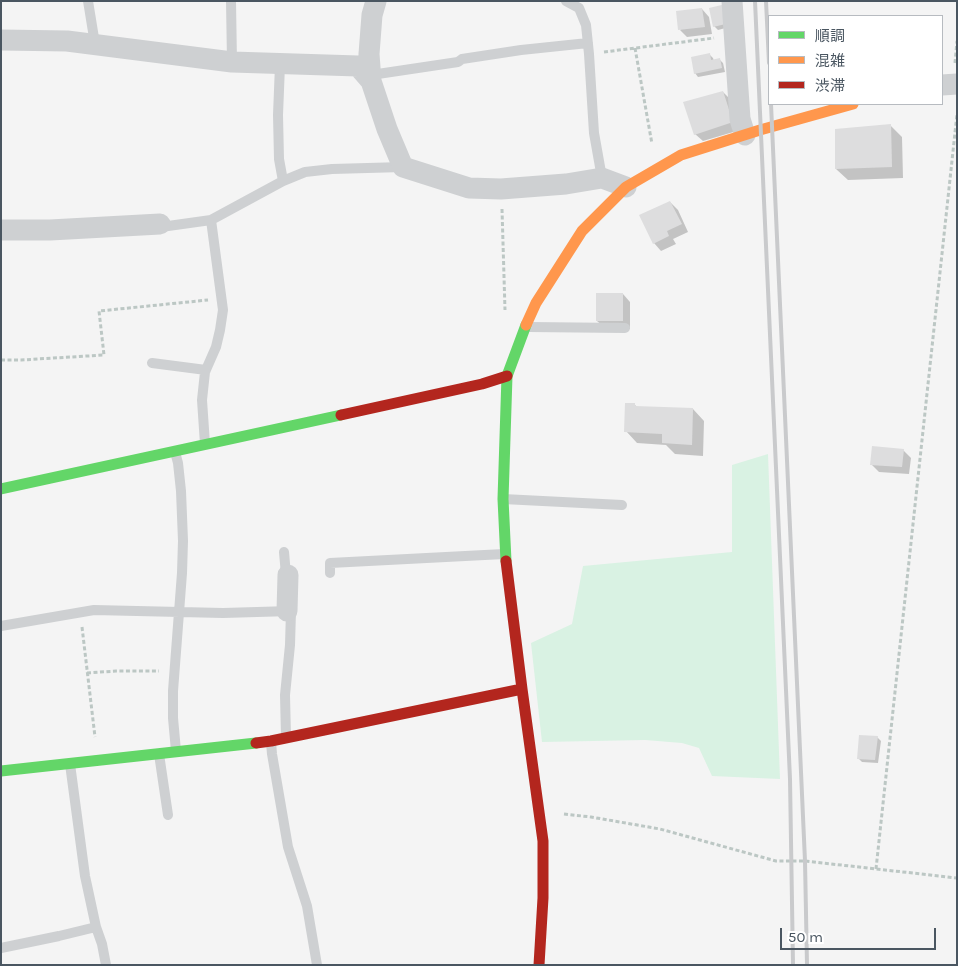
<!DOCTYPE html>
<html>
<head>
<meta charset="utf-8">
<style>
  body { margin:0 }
  #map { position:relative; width:958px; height:966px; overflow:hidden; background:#f4f4f4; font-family:Karla,"Noto Sans JP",sans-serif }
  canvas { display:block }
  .frame { position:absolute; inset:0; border:2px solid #4a5661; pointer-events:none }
  .legend { position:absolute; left:768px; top:15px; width:175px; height:90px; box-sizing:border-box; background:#fff; border:1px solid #b7bbc0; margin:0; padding:6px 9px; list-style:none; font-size:15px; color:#4a5661 }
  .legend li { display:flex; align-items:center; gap:10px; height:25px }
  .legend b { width:25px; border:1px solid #b7bbc0 }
  .scale { position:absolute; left:780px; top:928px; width:156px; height:22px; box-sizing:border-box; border:2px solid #4a5661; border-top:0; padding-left:6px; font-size:15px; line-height:18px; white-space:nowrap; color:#4a5661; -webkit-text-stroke:4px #fff; paint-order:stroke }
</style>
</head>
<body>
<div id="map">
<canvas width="958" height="966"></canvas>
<div class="frame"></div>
<ul class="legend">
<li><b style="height:6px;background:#63d668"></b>順調</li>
<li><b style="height:6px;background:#ff974d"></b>混雑</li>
<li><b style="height:6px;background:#b3261e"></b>渋滞</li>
</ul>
<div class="scale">50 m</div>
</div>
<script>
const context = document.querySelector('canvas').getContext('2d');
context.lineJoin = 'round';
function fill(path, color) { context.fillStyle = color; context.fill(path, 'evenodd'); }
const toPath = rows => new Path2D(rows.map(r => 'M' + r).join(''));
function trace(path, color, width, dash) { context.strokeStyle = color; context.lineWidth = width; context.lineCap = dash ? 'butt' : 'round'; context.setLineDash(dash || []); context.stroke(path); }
const green = toPath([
  [768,454,780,779,712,776,699,748,682,743,645,740,542,742,531,643,572,624,583,566,732,552,732,465]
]);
const shadow = toPath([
  [702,9,709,17,712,34,687,37,680,30],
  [710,9,733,26,718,30,714,26],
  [710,55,713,58,714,61,720,60,723,63,725,72,698,77,695,73],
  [723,92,731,100,740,130,703,141,695,134],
  [890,125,902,137,903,178,848,180,836,169],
  [670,202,678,210,688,232,673,239,676,244,661,251,654,243],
  [623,294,630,302,630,329,605,328,597,321],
  [635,405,638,408,693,409,704,421,703,456,675,454,666,445,637,443,626,431],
  [903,450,911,458,909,474,879,472,871,464],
  [877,737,881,741,878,763,862,762,858,758]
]);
const building = toPath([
  [726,4,730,23,713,27,709,8],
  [702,8,705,27,678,30,676,11],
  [710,53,711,60,720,58,722,68,694,74,691,57],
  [723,91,733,122,694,135,683,102],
  [891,124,892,167,835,169,835,129],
  [670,201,682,224,667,231,669,236,653,244,639,215],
  [596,293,623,293,623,321,596,321],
  [625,403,635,403,635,406,693,408,692,445,662,443,662,434,624,432],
  [872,446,904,449,902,467,870,465],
  [859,735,878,736,875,760,857,759]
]);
const path = toPath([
  [635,48,652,144],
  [604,52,714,38],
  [955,63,957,41],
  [502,209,505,310],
  [1,360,21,360,104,355,99,311,208,300],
  [82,627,95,737],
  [87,673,116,671,159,671],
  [564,814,591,817,660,829,776,861,805,861,957,878],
  [876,869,957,114]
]);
const lane = toPath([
  [88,1,95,44],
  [231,1,232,62],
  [566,1,579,8,586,25,589,54,594,133,602,178],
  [280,65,278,115,279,159,283,181],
  [371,75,458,62,462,59,521,50,588,43],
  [160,225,161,227,211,220,283,181,305,172,332,169,403,167],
  [529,327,625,328],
  [152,363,206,370],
  [205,444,202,400,205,372,216,347,220,330,223,310,211,220],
  [175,452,178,463,181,491,183,541,182,573,173,691,173,718,176,751],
  [503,499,622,505],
  [284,552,286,575,288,575],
  [330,573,330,563,504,554],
  [1,626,94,610,223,613,291,611,290,645,285,695,286,737],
  [271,742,272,754,288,847,307,906,317,965],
  [159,754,168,815],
  [70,764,85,876,96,927,102,944,106,965],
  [1,948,59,936,96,927]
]);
const street = toPath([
  [376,1,372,15,369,54,371,81,387,129,403,167,469,188,501,189,566,184,602,178,626,187],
  [732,1,740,119,745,135],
  [1,40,67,41,232,62,358,66,371,81],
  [942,85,957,84],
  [1,230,50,230,160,224],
  [287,611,288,575]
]);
const fast = toPath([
  [1,489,341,415],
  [506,561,503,499,507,376,526,325],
  [1,771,256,743]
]);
const slow = toPath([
  [526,325,536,303,582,231,626,187,681,155,760,130,853,104]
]);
const jam = toPath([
  [341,415,482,384,507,376],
  [506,561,522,689,543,841,543,898,539,965],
  [256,743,271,741,522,689]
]);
const rail = toPath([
  [755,1,790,779,793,965],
  [766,1,769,63],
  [771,104,805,861,807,965]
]);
fill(green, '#d9f2e3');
fill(shadow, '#0003');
fill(building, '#ddddde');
trace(path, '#bcc7c4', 3, [4, 2.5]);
trace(lane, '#ced0d2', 10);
trace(street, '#ced0d2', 21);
trace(fast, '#63d668', 11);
trace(slow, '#ff974d', 11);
trace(jam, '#b3261e', 11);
trace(rail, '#c9cacc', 4);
</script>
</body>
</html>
